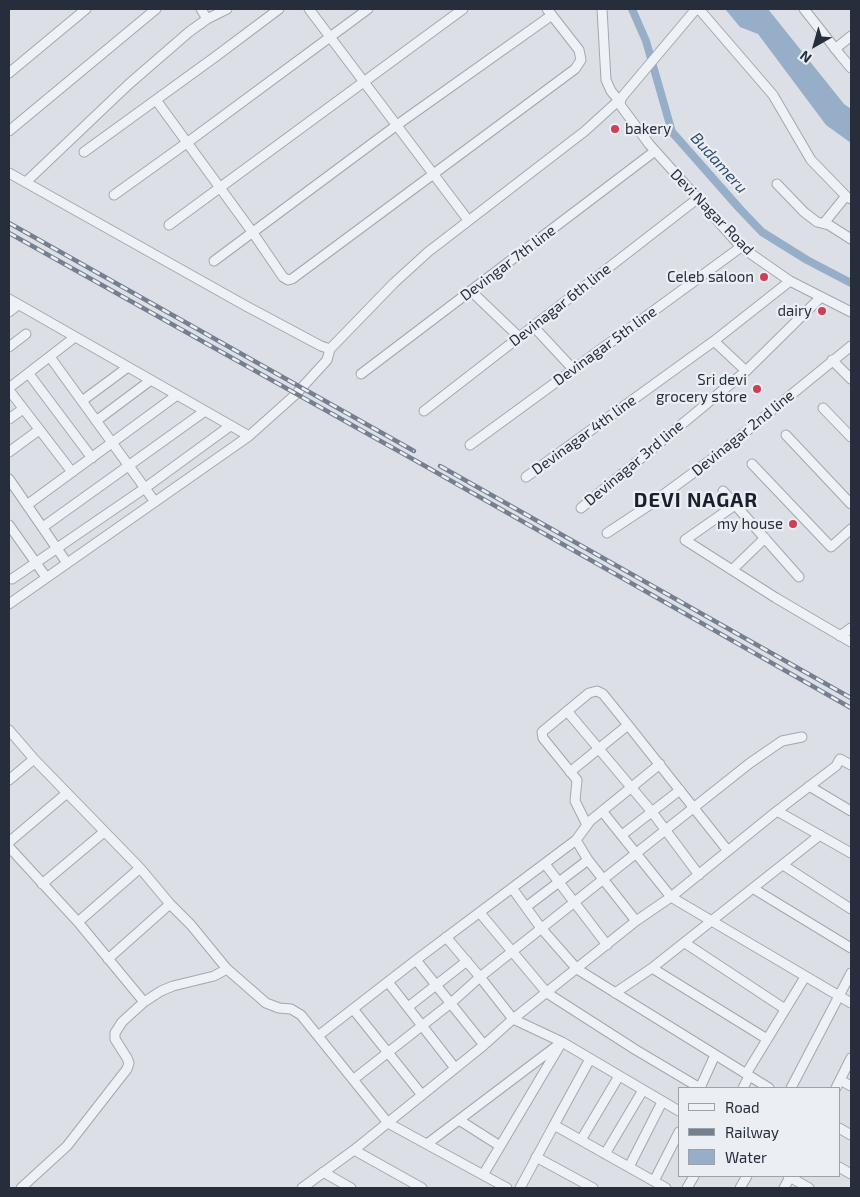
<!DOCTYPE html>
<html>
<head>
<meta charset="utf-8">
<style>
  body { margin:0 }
  #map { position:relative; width:860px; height:1197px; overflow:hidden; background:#dce0e6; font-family:"Exo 2",sans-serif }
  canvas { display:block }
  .frame { position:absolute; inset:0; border:10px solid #262e3c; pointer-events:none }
  .legend { position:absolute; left:678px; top:1087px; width:162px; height:90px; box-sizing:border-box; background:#ebeff4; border:1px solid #9ca2aa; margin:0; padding:6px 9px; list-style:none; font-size:15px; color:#262e3c }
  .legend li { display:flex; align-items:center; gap:10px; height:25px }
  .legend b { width:25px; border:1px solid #9ca2aa }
  .north { position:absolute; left:790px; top:20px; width:50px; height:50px; -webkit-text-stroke:4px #ebeff4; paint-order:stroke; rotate:218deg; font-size:14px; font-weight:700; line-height:20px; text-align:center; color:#262e3c }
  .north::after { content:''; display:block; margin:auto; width:18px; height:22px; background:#262e3c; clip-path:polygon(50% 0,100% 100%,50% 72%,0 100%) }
</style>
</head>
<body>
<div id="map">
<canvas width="860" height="1197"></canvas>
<div class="frame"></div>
<ul class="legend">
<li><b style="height:6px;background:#eef1f5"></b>Road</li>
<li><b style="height:6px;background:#757f90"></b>Railway</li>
<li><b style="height:14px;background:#96aec7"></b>Water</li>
</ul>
<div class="north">N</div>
</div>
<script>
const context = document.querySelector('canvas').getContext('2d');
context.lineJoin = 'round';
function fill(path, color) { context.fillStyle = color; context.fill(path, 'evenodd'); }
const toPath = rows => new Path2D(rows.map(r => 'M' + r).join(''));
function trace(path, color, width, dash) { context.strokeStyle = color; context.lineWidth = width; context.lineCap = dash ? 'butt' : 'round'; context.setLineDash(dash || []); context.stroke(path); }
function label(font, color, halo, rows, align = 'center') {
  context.font = font + ' "Exo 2",sans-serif'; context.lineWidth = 4.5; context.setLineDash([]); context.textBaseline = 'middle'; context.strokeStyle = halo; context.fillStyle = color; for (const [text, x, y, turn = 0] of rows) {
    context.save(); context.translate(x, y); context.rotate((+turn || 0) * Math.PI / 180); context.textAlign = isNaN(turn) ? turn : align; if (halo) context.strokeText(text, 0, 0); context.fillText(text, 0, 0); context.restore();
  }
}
const water = toPath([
  [725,9,768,9,844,104,851,109,851,143,826,125,758,34,740,27]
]);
const canal = toPath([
  [632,9,646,41,672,132,740,209,762,232,807,260,851,283]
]);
const minor = toPath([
  [201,9,207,19],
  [309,9,468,220],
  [602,9,606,80,611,91,620,102],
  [696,9,622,97,620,102,621,106,649,144,741,247,790,281,851,312],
  [699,9,773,95,811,160,846,196,851,199],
  [804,9,841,56,851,68],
  [835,49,851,36],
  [9,73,86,9],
  [156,100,253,233,283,277,288,280,292,279,575,69,581,60,579,50,547,9],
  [9,131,156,9],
  [84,152,215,57,279,9],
  [9,173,246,306,321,346,330,349,394,283,428,252,585,131,618,101],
  [26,182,129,84,189,32,207,19,227,9],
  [777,184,804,212,817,222,829,225,851,239],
  [114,195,188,142,368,9],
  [824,223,846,196],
  [169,225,463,9],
  [214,261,397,125,552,15],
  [471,291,519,337],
  [9,299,249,436],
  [9,312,18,305],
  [533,326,573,369],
  [9,347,26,334],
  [50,357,155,502],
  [832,360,851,379],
  [746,371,714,341,790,281],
  [29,374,92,458],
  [361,374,655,151],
  [9,388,75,337],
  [9,390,72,472],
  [82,401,128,367],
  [823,408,851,437],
  [424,411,697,199],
  [9,419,23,409],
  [96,421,151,380],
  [786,435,851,504],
  [470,445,741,247],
  [9,452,39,430],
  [752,464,831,547,851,529],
  [526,477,714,341],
  [9,479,67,563],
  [723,491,799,577],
  [27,505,177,395],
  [735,505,685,540,776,598,851,642],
  [581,508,746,371,821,297],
  [9,525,46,577],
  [43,527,205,411],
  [607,533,648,506,716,456,851,346],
  [732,570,765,538],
  [12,579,145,488,230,426],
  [9,604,249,436,296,394,327,360,330,349],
  [840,636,851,628],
  [567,711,652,812,699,875],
  [9,730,34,759,140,868,170,904,191,925,227,969,266,1003,279,1008,291,1009,301,1015,388,1123,507,1188],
  [570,772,628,725],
  [9,780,34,759],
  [809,786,851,811],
  [602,811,671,897,851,1003],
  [777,811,851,853],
  [587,825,575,801,577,780,543,738,542,732,589,693,597,691,603,694,628,725,728,851],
  [622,835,680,790],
  [576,840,588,860,636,921],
  [9,842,67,793],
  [9,847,78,922,144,1002],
  [545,864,607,945],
  [783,865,851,909],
  [42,884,104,832],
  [512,888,541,928,577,969,769,1088],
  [754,889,851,948],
  [526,907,588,860],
  [480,913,547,993,636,1050,700,1088],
  [78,922,140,868],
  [446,937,480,977,513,1019,562,1042,679,1111],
  [685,943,785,1009],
  [108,959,170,904],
  [416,960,484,1045],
  [652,968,820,835],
  [388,982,455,1068],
  [615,993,652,968,767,1039],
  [408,1007,467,961],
  [353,1009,422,1095],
  [318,1036,416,960,576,840,590,821,660,764],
  [746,1074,805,977],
  [354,1079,451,1003,480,977,750,763,782,741,802,737],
  [840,1080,851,1086],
  [700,1088,715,1055],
  [743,1088,749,1076],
  [791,1088,851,973],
  [836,1088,851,1058],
  [459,1120,500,1146],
  [554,1125,590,1059],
  [839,1128,851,1135],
  [581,1140,619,1076],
  [427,1144,562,1042],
  [354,1150,422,1188],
  [605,1154,643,1090],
  [536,1157,593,1188],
  [629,1167,662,1102],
  [839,1167,851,1174],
  [323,1172,351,1188],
  [483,1175,559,1047],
  [788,1176,809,1188],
  [654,1181,679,1132],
  [21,1188,67,1146,127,1069,129,1063,127,1058,115,1039,115,1033,122,1022,144,1002,161,991,173,986,214,976,227,969],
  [302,1188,354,1150,484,1045,513,1019,636,921,671,897,777,811,836,766,840,759,851,765],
  [520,1188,554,1125,666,1188],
  [687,1188,694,1176],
  [740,1188,747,1176],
  [784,1188,790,1177]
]);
const rail = toPath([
  [9,223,414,451],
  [9,233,418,462,851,708],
  [440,466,851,698]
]);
const markers = [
  [615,129,5,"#ce3e55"],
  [764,277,5,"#ce3e55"],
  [822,311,5,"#ce3e55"],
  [757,389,5,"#ce3e55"],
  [793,524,5,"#ce3e55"]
];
const poiNames = [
  ["bakery",625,129,"left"],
  ["Celeb saloon",754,277],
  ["dairy",812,311],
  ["Sri devi",747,380],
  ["grocery store",747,397],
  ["my house",783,524]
];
const streetNames = [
  ["Devi Nagar Road",712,212,46],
  ["Devingar 7th line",508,263,-37],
  ["Devinagar 6th line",560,305,-38],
  ["Devinagar 5th line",605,346,-36],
  ["Devinagar 2nd line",743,433,-39],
  ["Devinagar 4th line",584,435,-36],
  ["Devinagar 3rd line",634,463,-40]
];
const waterNames = [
  ["Budameru",719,163,48]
];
const districtNames = [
  ["DEVI NAGAR",696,500]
];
fill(water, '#96aec7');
trace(canal, '#96aec7', 8);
trace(minor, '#a2a7b0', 11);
trace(minor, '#eef1f5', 9);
trace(rail, '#757f90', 4.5);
trace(rail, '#ebeff4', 2.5, [8]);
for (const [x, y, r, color] of markers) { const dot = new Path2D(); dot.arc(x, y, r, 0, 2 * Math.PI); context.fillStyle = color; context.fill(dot); trace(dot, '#ebeff4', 2); }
label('15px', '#262e3c', '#ebeff4', poiNames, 'right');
label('15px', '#262e3c', '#ebeff4', streetNames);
label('italic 16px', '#304d70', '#ebeff4', waterNames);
context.letterSpacing = '1px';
label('bold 20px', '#181f2d', '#ebeff4', districtNames);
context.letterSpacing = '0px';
</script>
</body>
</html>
